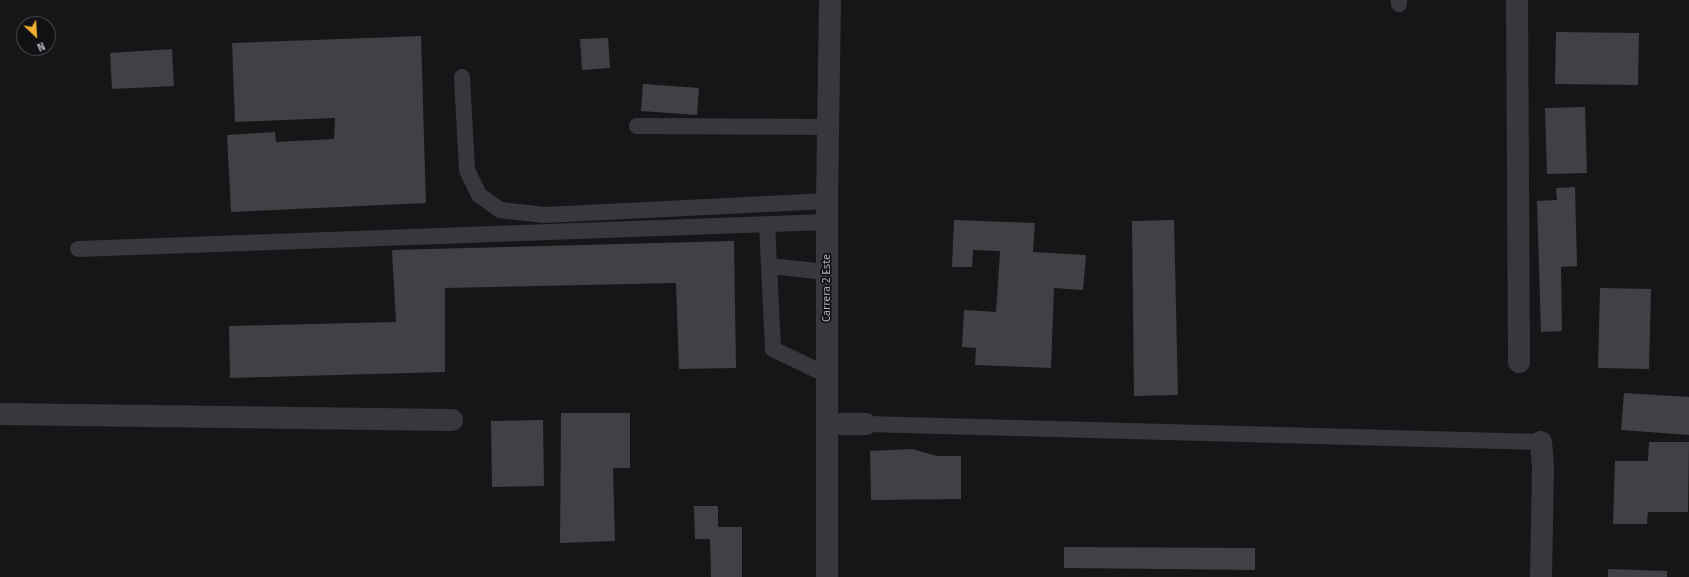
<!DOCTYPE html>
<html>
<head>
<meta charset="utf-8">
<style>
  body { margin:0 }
  #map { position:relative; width:1689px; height:577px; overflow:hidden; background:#161618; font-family:"Fira Sans",sans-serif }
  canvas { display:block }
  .north { position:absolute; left:16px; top:16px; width:40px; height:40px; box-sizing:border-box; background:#111113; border:1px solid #4d4f55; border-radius:50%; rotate:155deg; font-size:11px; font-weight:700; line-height:16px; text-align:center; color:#a8adb8 }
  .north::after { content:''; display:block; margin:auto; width:14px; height:18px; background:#f2b134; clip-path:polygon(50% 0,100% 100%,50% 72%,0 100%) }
</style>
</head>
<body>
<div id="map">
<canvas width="1689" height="577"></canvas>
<div class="north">N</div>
</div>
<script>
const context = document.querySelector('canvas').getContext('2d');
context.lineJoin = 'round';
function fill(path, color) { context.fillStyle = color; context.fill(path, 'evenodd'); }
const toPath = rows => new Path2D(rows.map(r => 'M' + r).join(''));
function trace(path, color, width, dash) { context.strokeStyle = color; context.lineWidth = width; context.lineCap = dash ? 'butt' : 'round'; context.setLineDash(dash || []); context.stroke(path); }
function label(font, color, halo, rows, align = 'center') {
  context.font = font + ' "Fira Sans",sans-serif'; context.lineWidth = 3.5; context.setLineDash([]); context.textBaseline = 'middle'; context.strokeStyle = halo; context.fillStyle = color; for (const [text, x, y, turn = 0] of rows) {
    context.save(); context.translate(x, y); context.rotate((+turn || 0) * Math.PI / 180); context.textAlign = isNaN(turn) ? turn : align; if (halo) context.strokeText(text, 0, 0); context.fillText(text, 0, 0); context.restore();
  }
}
const building = toPath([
  [1556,32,1639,33,1638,85,1555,84],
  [421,36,426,203,231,212,227,135,275,132,276,142,334,139,335,118,235,122,232,43],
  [608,38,610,68,582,70,580,39],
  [172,49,174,86,112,89,110,53],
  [643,84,699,88,697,115,641,111],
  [1585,107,1587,173,1547,174,1545,108],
  [1575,187,1577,266,1561,267,1562,331,1541,332,1537,201,1557,200,1556,188],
  [954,220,1035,223,1033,252,1086,255,1083,290,1054,288,1051,368,975,365,976,348,962,347,964,310,996,312,1000,251,973,250,972,267,952,267],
  [1174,220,1178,395,1134,396,1132,221],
  [734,241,736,368,679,369,676,283,445,288,445,372,230,378,229,326,396,322,392,250],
  [1600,288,1651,289,1649,369,1598,368],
  [1624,393,1689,397,1689,435,1621,430],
  [561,413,630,413,630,468,613,468,615,541,560,543],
  [543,420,544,486,492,487,491,421],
  [1649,442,1689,442,1688,512,1648,512,1647,524,1613,524,1615,461,1648,461],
  [912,449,937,456,961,456,961,499,871,500,870,451],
  [694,506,718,506,718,527,742,527,742,577,711,577,710,539,695,539],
  [1064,547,1255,548,1255,570,1064,568],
  [1608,569,1667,571,1667,577,1608,577]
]);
const service = toPath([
  [1399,4,1399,0],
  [462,77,467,170,479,195,500,210,545,215,827,201],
  [637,126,829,127],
  [767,224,773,349,827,375],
  [78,249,827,222],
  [769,266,827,272],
  [866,424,1541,442]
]);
const minor = toPath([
  [1517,0,1519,362],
  [0,414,452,420],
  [827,424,866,424],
  [1541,577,1543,467,1541,442]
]);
const tertiary = toPath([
  [827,577,827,201,830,0]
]);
const streetNames = [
  ["Carrera 2 Este",827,288,-90]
];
fill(building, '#404145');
trace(service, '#37383d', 16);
trace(minor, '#37383d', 22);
trace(tertiary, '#37383d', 22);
label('11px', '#a8adb8', '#111113', streetNames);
</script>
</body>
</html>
